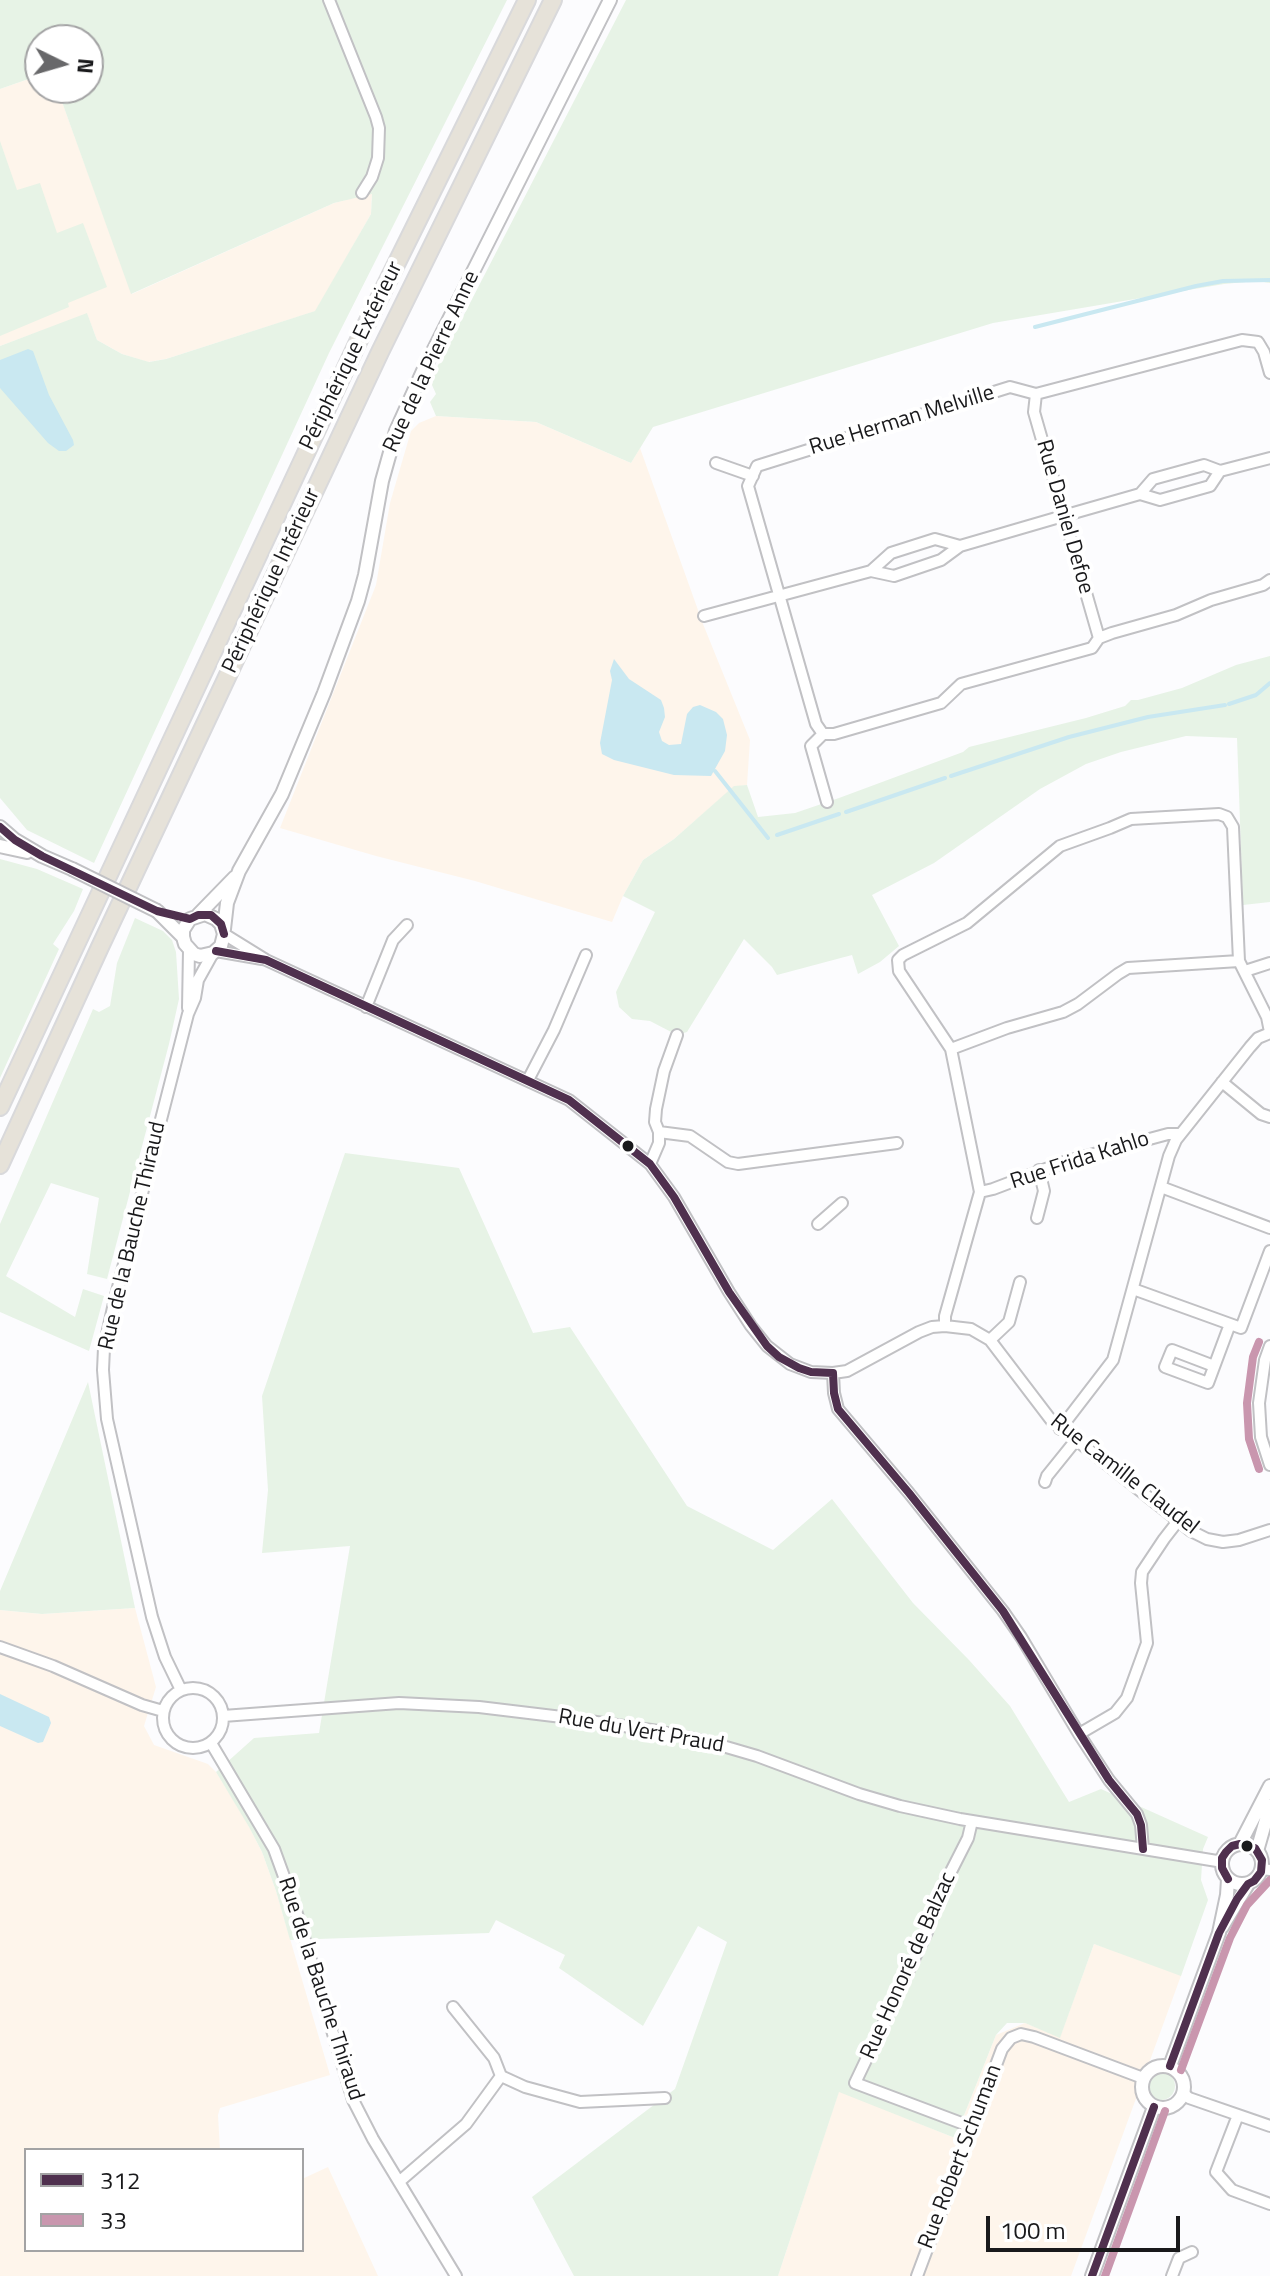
<!DOCTYPE html>
<html>
<head>
<meta charset="utf-8">
<style>
  body { margin:0 }
  #map { position:relative; width:1270px; height:2276px; overflow:hidden; background:#fcfcfe; font-family:"Titillium Web",sans-serif }
  canvas { display:block }
  .legend { position:absolute; left:24px; top:2148px; width:280px; height:104px; box-sizing:border-box; background:#fff; border:2px solid #a3a3a4; margin:0; padding:10px 14px; list-style:none; font-size:24px; color:#19191b }
  .legend li { display:flex; align-items:center; gap:16px; height:40px }
  .legend b { width:40px; border:2px solid #a3a3a4 }
  .north { position:absolute; left:24px; top:24px; width:80px; height:80px; box-sizing:border-box; background:#fff; border:2px solid #a3a3a4; border-radius:50%; rotate:95deg; font-size:22px; font-weight:700; line-height:32px; text-align:center; color:#19191b }
  .north::after { content:''; display:block; margin:auto; width:28px; height:36px; background:#68686a; clip-path:polygon(50% 0,100% 100%,50% 72%,0 100%) }
  .scale { position:absolute; left:986px; top:2216px; width:194px; height:36px; box-sizing:border-box; border:4px solid #19191b; border-top:0; padding-left:10px; font-size:24px; line-height:28px; white-space:nowrap; color:#19191b; -webkit-text-stroke:6px #fff; paint-order:stroke }
</style>
</head>
<body>
<div id="map">
<canvas width="1270" height="2276"></canvas>
<ul class="legend">
<li><b style="height:10px;background:#4f304e"></b>312</li>
<li><b style="height:10px;background:#c996ae"></b>33</li>
</ul>
<div class="north">N</div>
<div class="scale">100 m</div>
</div>
<script>
const context = document.querySelector('canvas').getContext('2d');
context.lineJoin = 'round';
function fill(path, color) { context.fillStyle = color; context.fill(path, 'evenodd'); }
const toPath = rows => new Path2D(rows.map(r => 'M' + r).join(''));
function trace(path, color, width, dash) { context.strokeStyle = color; context.lineWidth = width; context.lineCap = dash ? 'butt' : 'round'; context.setLineDash(dash || []); context.stroke(path); }
function label(font, color, halo, rows, align = 'center') {
  context.font = font + ' "Titillium Web",sans-serif'; context.lineWidth = 8; context.setLineDash([]); context.textBaseline = 'middle'; context.strokeStyle = halo; context.fillStyle = color; for (const [text, x, y, turn = 0] of rows) {
    context.save(); context.translate(x, y); context.rotate((+turn || 0) * Math.PI / 180); context.textAlign = isNaN(turn) ? turn : align; if (halo) context.strokeText(text, 0, 0); context.fillText(text, 0, 0); context.restore();
  }
}
const commercial = toPath([
  [40,75,40,88,57,88,132,294,334,203,372,193,371,214,316,311,166,359,148,362,122,354,97,340,87,314,0,346,0,89],
  [436,416,536,422,631,463,640,448,703,624,750,740,747,785,734,787,674,839,643,860,623,896,612,922,475,881,376,856,280,828,376,585,390,503,411,431,419,423],
  [135,1608,156,1687,144,1726,154,1745,208,1764,216,1772,245,1819,262,1852,276,1891,330,2075,220,2108,218,2115,220,2150,26,2150,26,2250,302,2250,302,2179,328,2167,378,2276,0,2276,0,1610,42,1614],
  [1094,1944,1182,1973,1071,2276,778,2276,839,2091,955,2138,996,2035,1025,2023,1060,2037]
]);
const green = toPath([
  [0,0,507,0,329,353,94,863,27,830,0,798,0,346,87,313,97,340,122,354,149,362,166,359,315,311,371,214,372,194,334,203,131,294,57,88,88,88,88,40,40,40,40,75,0,89],
  [626,0,1270,0,1270,283,1256,281,1224,284,993,323,653,427,631,463,536,422,436,416,430,402,436,394,432,385,434,373],
  [0,141,17,190,40,183,57,233,83,223,107,287,68,303,69,307,0,336],
  [1270,656,1270,902,1243,905,1237,738,1186,736,1121,752,1086,764,1040,789,934,863,872,895,899,946,880,962,858,974,852,955,777,975,772,967,744,939,687,1032,677,1035,650,1021,632,1019,619,1007,616,992,655,912,623,896,643,860,674,839,734,786,747,785,758,817,795,813,839,798,963,752,969,747,1086,718,1125,706,1131,700,1138,700,1182,688,1236,665],
  [0,859,37,869,83,889,74,911,53,944,59,949,0,1078],
  [135,918,163,931,172,940,176,952,179,999,169,1044,107,1279,87,1274,99,1198,51,1183,6,1276,75,1317,83,1289,104,1296,89,1351,0,1312,0,1224,93,1009,99,1012,110,1006,117,963],
  [345,1153,459,1168,533,1333,570,1327,687,1506,773,1550,832,1499,913,1603,969,1660,1010,1706,1069,1802,1101,1789,1208,1837,1203,1849,1201,1880,1208,1900,1181,1976,1094,1944,1060,2038,1025,2023,1007,2023,996,2035,955,2138,839,2092,778,2276,574,2276,532,2197,675,2089,727,1942,698,1926,643,2026,559,1968,565,1955,496,1920,489,1933,290,1940,276,1891,262,1852,249,1827,216,1772,254,1738,319,1733,350,1546,262,1553,268,1490,262,1396],
  [88,1382,135,1608,42,1614,0,1610,0,1591],
  '1147 2086a14 14 0 1 1 28 0a14 14 0 1 1-28 0Z'
]);
const water = toPath([
  [28,349,33,351,49,395,73,440,74,445,66,451,59,451,48,443,0,388,0,360],
  [614,659,629,679,661,700,664,708,665,717,659,732,662,741,669,745,681,744,687,714,693,707,700,705,716,712,723,719,727,735,725,751,711,776,674,775,614,760,602,754,600,743,612,680,610,671],
  [0,1694,49,1717,51,1723,43,1742,38,1743,0,1726]
]);
const stream = toPath([
  [1035,327,1196,286,1223,281,1270,280],
  [1229,704,1256,695,1270,683],
  [715,771,768,838],
  [951,776,1069,737,1148,717,1225,705],
  [846,812,945,778],
  [777,835,839,814]
]);
const minor = toPath([
  [329,0,376,117,379,128,378,158,372,177,362,193],
  [1270,373,1264,352,1258,342,1242,340,1036,394,1010,387,757,466,748,486,816,724,823,734,834,734,941,703,961,684,1092,648,1099,638,1112,633,1176,615,1211,600,1263,585,1270,580],
  [1036,394,1034,412,1099,638],
  [716,463,753,476],
  [1140,494,1153,479,1204,465,1220,471,1270,458],
  [871,571,894,576,941,560,960,546,1063,516,1140,494,1160,500,1210,486,1220,471],
  [704,616,871,571,891,553,935,539,960,546],
  [823,734,811,746,827,802],
  [224,934,266,960,569,1100,650,1164,674,1197,729,1292,751,1326,767,1346,790,1364,811,1372,833,1373,847,1371,919,1332,932,1327,945,1326,971,1329,990,1340,1051,1420,1191,1531,1207,1539,1223,1542,1239,1540,1270,1530],
  [216,951,262,959],
  [1245,971,1270,963],
  [366,1007,393,940,407,925],
  [188,1008,189,950],
  [951,1049,1007,1028,1063,1012,1078,1004,1118,974,1128,968,1239,961],
  [528,1080,554,1030,586,955],
  [1222,1082,1261,1114,1270,1117],
  [659,1132,690,1136,728,1162,738,1164,897,1143],
  [650,1164,659,1143,659,1132,655,1122,656,1109,664,1071,677,1035],
  [1161,1187,1270,1228],
  [980,1192,993,1189,1064,1162,1168,1134,1180,1134],
  [1037,1218,1044,1191,1039,1170],
  [818,1224,842,1203],
  [1133,1289,1230,1324,1208,1383,1165,1367,1172,1350,1214,1366],
  [1230,1324,1241,1328,1270,1251],
  [945,1326,945,1316,980,1192,951,1049,899,971,898,960,903,955,967,923,1060,846,1110,828,1131,819,1219,814,1227,817,1233,827,1239,961,1267,1017,1270,1032],
  [990,1340,1009,1322,1020,1282],
  [1270,1346,1265,1360,1259,1403,1261,1437,1270,1465],
  [833,1373,834,1393,838,1409,909,1493,1003,1611,1021,1637,1079,1734,1109,1780,1137,1814,1141,1825,1143,1849],
  [1060,1429,1113,1360,1169,1156,1176,1140,1250,1047,1258,1038,1270,1033],
  [1045,1482,1047,1476,1076,1440],
  [0,1647,53,1666,142,1705,163,1711],
  '163 1718a30 30 0 1 1 60 0a30 30 0 1 1-60 0Z',
  [181,1690,165,1657,152,1617,107,1419,103,1370,104,1348,114,1303,188,1014,195,998,198,980,213,953],
  [223,1716,399,1703,479,1707,562,1717,658,1731,709,1742,757,1756,859,1794,900,1806,960,1819,1217,1861,1222,1858],
  [1079,1734,1115,1713,1127,1698,1147,1643,1141,1583,1142,1572,1164,1539,1178,1521],
  [211,1743,274,1849,294,1904,353,2100,373,2139,456,2276],
  [972,1821,968,1838,933,1907,927,1932,855,2083,972,2127],
  [1262,1869,1270,1870],
  [453,2007,494,2058,501,2076],
  [1183,2093,1189,2098,1270,2126],
  [1238,2115,1216,2172,1232,2190,1270,2204],
  [400,2181,466,2124,501,2076,525,2087,580,2102,665,2098],
  [917,2276,1002,2049,1011,2038,1021,2034,1034,2037,1143,2078],
  [1172,2276,1179,2258,1192,2252]
]);
const tertiary = toPath([
  [0,827,15,840,42,856,72,869],
  [0,846,27,852],
  [157,911,183,937,185,944,194,954,200,956,213,953,221,946,224,934,221,924,216,919,205,914,190,919,183,930,183,937],
  [198,915,235,877],
  [224,929,227,903,239,871,282,794,324,693,358,601,365,575,382,481,396,431,423,371,610,0],
  '1222 1864a20 20 0 1 1 40 0a20 20 0 1 1-40 0Z',
  [1240,1844,1270,1786],
  [1257,1851,1270,1806],
  [1222,1927,1248,1884],
  '1142 2087a21 21 0 1 1 42 0a21 21 0 1 1-42 0Z',
  [1170,2066,1219,1933,1227,1895,1228,1879],
  [1092,2276,1154,2107]
]);
const trunk = toPath([
  [0,1107,365,327,527,0],
  [0,1165,100,947,380,352,553,0]
]);
const tertiaryBridge = toPath([
  [72,869,157,911]
]);
const bus1 = toPath([
  [0,827,15,840,42,856,157,911,190,919,198,915,211,915,221,924,224,934],
  [216,951,266,960,569,1100,650,1164,674,1197,729,1292,767,1346,779,1357,799,1368,811,1372,833,1373],
  [833,1373,834,1393,838,1409,909,1493,1003,1611,1109,1780,1137,1814,1141,1825,1143,1849],
  [1170,2066,1219,1933,1237,1899,1248,1884,1254,1881,1261,1872,1262,1860,1255,1848,1240,1844,1232,1846,1226,1852,1222,1858,1222,1868,1228,1879],
  [1092,2276,1154,2107]
]);
const bus2 = toPath([
  [1259,1469,1249,1439,1247,1403,1253,1357,1259,1342],
  [1181,2070,1230,1938,1247,1905,1270,1880],
  [1105,2276,1165,2111]
]);
const markers = [
  [628,1146,7,"#19191b"],
  [1247,1846,7,"#19191b"]
];
const streetNames = [
  ["Périphérique Extérieur",352,356,-64],
  ["Rue de la Pierre Anne",432,362,-65],
  ["Rue Herman Melville",902,421,-17],
  ["Rue Daniel Defoe",1064,517,74],
  ["Périphérique Intérieur",272,581,-65],
  ["Rue Frida Kahlo",1080,1161,-18],
  ["Rue de la Bauche Thiraud",133,1236,-77],
  ["Rue Camille Claudel",1124,1475,38],
  ["Rue du Vert Praud",641,1732,10],
  ["Rue Honoré de Balzac",909,1966,-66],
  ["Rue de la Bauche Thiraud",320,1989,72],
  ["Rue Robert Schuman",961,2157,-69]
];
fill(commercial, '#fef5eb');
fill(green, '#e7f3e6');
fill(water, '#c9e8f1');
trace(stream, '#c9e8f1', 4);
trace(minor, '#c1c1c4', 14);
trace(tertiary, '#c1c1c4', 16);
trace(trunk, '#d9d9db', 20);
trace(minor, '#fff', 10);
trace(tertiary, '#fff', 12);
trace(trunk, '#e6e2d9', 16);
trace(tertiaryBridge, '#c1c1c4', 16, []);
trace(tertiaryBridge, '#fff', 12);
trace(bus1, '#4f304e', 8);
trace(bus2, '#c996ae', 8);
for (const [x, y, r, color] of markers) { const dot = new Path2D(); dot.arc(x, y, r, 0, 2 * Math.PI); context.fillStyle = color; context.fill(dot); trace(dot, '#fff', 3); }
label('22px', '#19191b', '#fff', streetNames);
</script>
</body>
</html>
